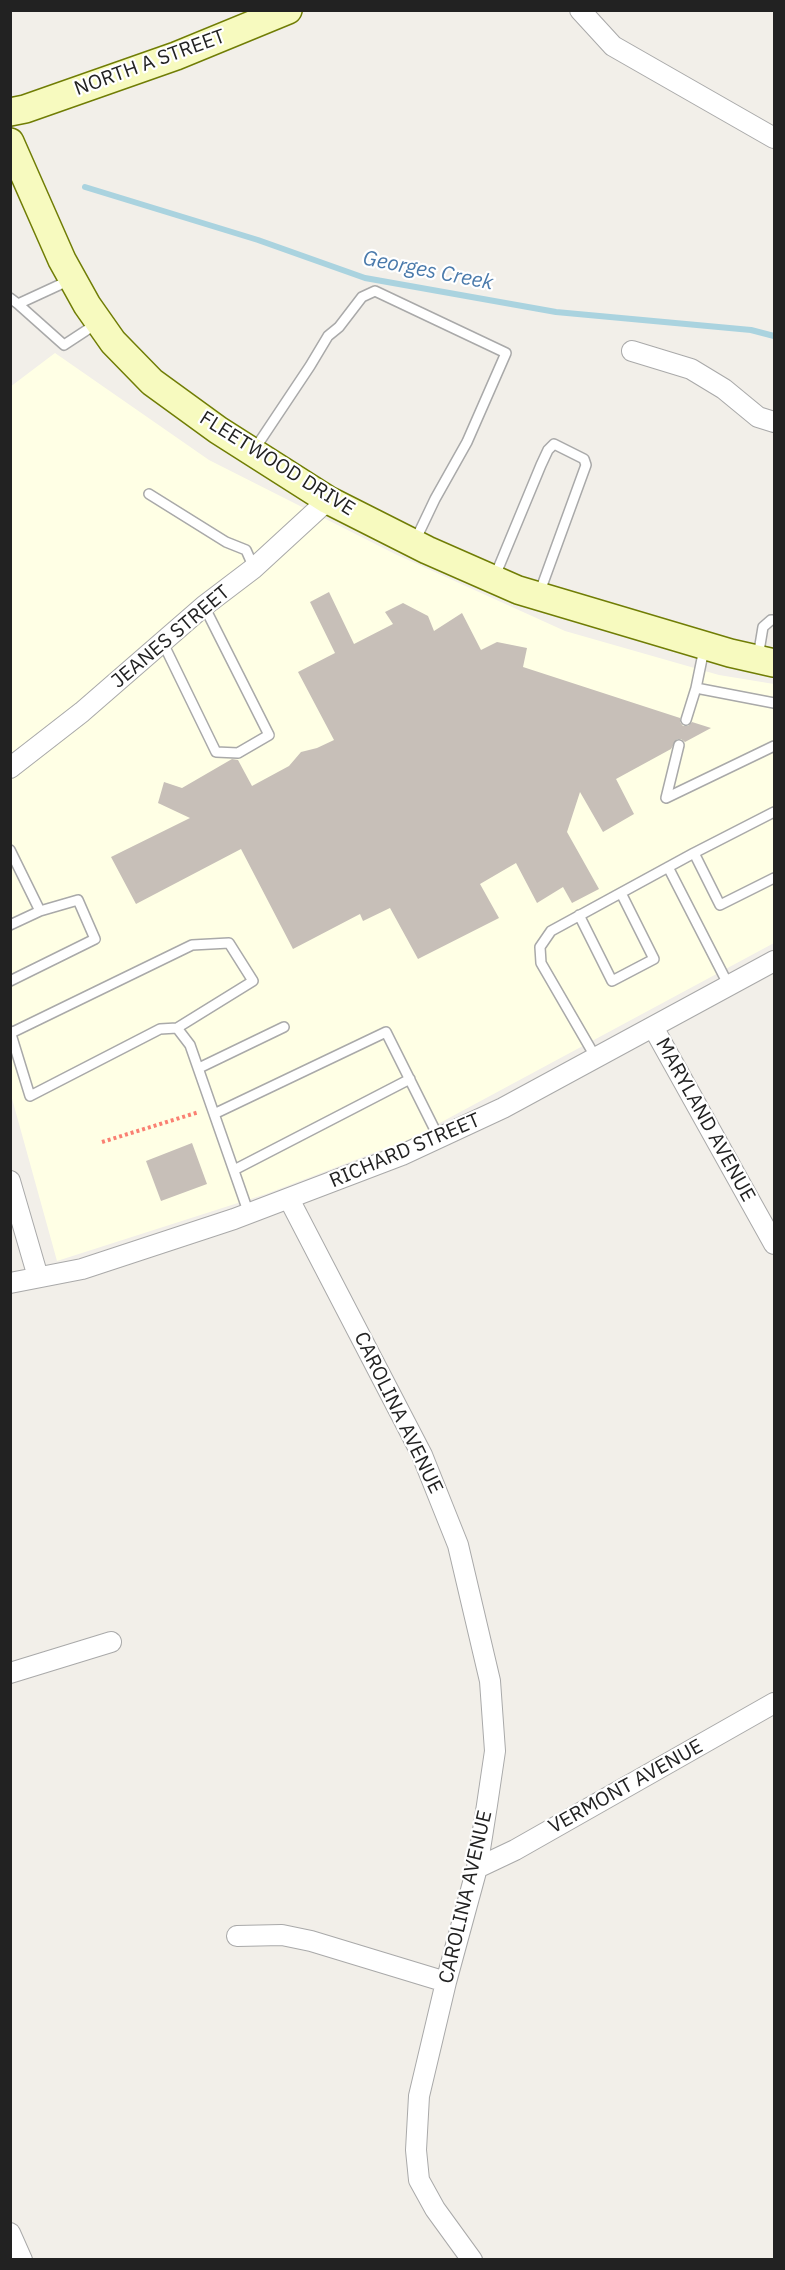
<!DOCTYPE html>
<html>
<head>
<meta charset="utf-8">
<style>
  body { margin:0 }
  #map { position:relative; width:785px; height:2270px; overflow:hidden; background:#f2efe9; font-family:"IBM Plex Sans",sans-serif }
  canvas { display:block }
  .frame { position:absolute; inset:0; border:12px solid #222; pointer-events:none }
</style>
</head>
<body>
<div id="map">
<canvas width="785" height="2270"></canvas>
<div class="frame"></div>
</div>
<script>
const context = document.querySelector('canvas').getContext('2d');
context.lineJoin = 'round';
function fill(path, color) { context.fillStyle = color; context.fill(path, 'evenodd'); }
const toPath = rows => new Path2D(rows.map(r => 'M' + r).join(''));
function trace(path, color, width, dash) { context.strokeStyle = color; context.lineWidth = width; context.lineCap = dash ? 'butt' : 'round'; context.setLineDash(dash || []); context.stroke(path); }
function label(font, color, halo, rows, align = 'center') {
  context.font = font + ' "IBM Plex Sans",sans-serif'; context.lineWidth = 4.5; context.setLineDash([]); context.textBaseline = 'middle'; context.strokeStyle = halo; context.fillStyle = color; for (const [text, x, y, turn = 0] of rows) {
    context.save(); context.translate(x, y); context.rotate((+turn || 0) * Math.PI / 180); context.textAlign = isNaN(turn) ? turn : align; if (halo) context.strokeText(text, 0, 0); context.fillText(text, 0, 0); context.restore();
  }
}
const education = toPath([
  [55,353,209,460,395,554,565,631,719,675,774,684,774,943,410,1139,266,1194,57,1261,11,1095,10,387]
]);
const stream = toPath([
  [85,187,258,240,365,278,556,312,751,330,774,336]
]);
const building = toPath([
  [329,592,354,644,393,624,385,612,403,603,428,616,434,631,462,613,481,650,497,642,527,648,523,667,680,718,680,722,683,726,688,726,692,722,711,728,685,742,681,739,677,739,671,749,616,779,634,814,603,832,580,792,567,832,599,889,572,903,563,887,537,903,516,863,480,884,499,918,418,959,390,908,363,921,360,914,293,949,241,849,136,904,111,857,190,818,158,803,164,782,182,788,232,759,238,760,252,786,289,766,301,752,317,748,334,740,298,672,335,653,310,602],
  [192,1143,207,1184,161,1201,146,1161]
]);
const path = toPath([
  [102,1142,199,1112]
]);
const lane = toPath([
  [10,298,18,304,70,280],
  [18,304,64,345,96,324],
  [254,450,310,366,328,336,339,327,362,297,375,291,506,353,467,442,435,499,415,541],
  [149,494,226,542,246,550,254,568],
  [495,576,541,465,548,450,554,444,584,459,586,465,539,594],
  [163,643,216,752,238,753,269,735,204,606],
  [704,649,696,688,774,703],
  [758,657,763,627,771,620,774,620],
  [686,720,696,688],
  [679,745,666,798,774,746],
  [774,812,694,853,720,905,774,878],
  [10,850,40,911,10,925],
  [668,867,729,986],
  [579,915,612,981,654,959,621,893],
  [10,981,95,939,78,900,40,911],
  [10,1031,30,1096,160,1029,177,1028,190,1045,249,1214],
  [11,1033,192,945,229,943,253,981,177,1028],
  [596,1058,541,963,540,947,551,931,694,853],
  [199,1068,284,1027],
  [214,1114,386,1032,439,1138],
  [234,1170,410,1079]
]);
const street = toPath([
  [580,10,613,46,774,138],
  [632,351,691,369,724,389,758,417,774,422],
  [10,768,82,712,204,606,254,568,328,500],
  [653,1027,774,1244],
  [10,1181,38,1277],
  [289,1199,422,1455,458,1545,490,1681,495,1751,487,1805,477,1868,446,1982,419,2096,416,2150,419,2180,435,2209,472,2260],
  [10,1283,82,1269,234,1219,402,1155,503,1108,774,961],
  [10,1673,111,1642],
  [477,1868,515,1850,774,1703],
  [237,1936,282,1935,311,1941,446,1982],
  [10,2233,22,2260]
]);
const secondary = toPath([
  [10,112,25,109,176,56,288,10],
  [10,142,62,260,87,305,113,342,152,382,218,430,328,500,427,550,518,590,730,653,774,663]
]);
const streetNames = [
  ["NORTH A STREET",150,63,-20],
  ["FLEETWOOD DRIVE",277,464,32],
  ["JEANES STREET",171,637,-40],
  ["MARYLAND AVENUE",705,1120,61],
  ["RICHARD STREET",405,1151,-23],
  ["CAROLINA AVENUE",398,1413,64],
  ["VERMONT AVENUE",626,1787,-29],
  ["CAROLINA AVENUE",466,1897,-77]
];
const waterNames = [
  ["Georges Creek",428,271,11]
];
fill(education, '#ffffe5');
trace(stream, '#aad3df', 6);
fill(building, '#c7bfb8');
trace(lane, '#a9a9a9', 12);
trace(street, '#a9a9a9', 22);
trace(secondary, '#707d05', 30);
trace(path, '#fa8072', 4, [3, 3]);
trace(lane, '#fff', 9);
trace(street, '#fff', 20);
trace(secondary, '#f7fabf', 27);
label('20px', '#222', '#fff', streetNames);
label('italic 21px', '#4a7aab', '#fff', waterNames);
</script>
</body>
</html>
